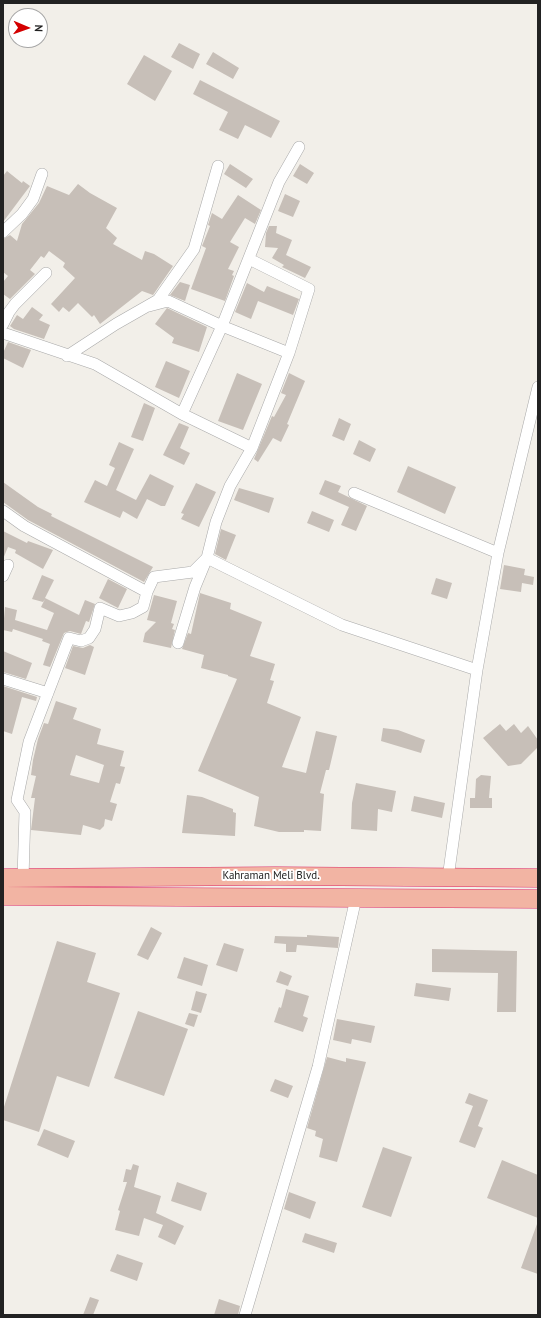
<!DOCTYPE html>
<html>
<head>
<meta charset="utf-8">
<style>
  body { margin:0 }
  #map { position:relative; width:541px; height:1318px; overflow:hidden; background:#f2efe9; font-family:"PT Sans",sans-serif }
  canvas { display:block }
  .frame { position:absolute; inset:0; border:4px solid #222; pointer-events:none }
  .north { position:absolute; left:8px; top:8px; width:40px; height:40px; box-sizing:border-box; background:#fff; border:1px solid #a7a7a7; border-radius:50%; rotate:92deg; font-size:11px; font-weight:700; line-height:16px; text-align:center; color:#222 }
  .north::after { content:''; display:block; margin:auto; width:14px; height:18px; background:#d40000; clip-path:polygon(50% 0,100% 100%,50% 72%,0 100%) }
</style>
</head>
<body>
<div id="map">
<canvas width="541" height="1318"></canvas>
<div class="frame"></div>
<div class="north">N</div>
</div>
<script>
const context = document.querySelector('canvas').getContext('2d');
context.lineJoin = 'round';
function fill(path, color) { context.fillStyle = color; context.fill(path, 'evenodd'); }
const toPath = rows => new Path2D(rows.map(r => 'M' + r).join(''));
function trace(path, color, width, dash) { context.strokeStyle = color; context.lineWidth = width; context.lineCap = dash ? 'butt' : 'round'; context.setLineDash(dash || []); context.stroke(path); }
function label(font, color, halo, rows, align = 'center') {
  context.font = font + ' "PT Sans",sans-serif'; context.lineWidth = 4; context.setLineDash([]); context.textBaseline = 'middle'; context.strokeStyle = halo; context.fillStyle = color; for (const [text, x, y, turn = 0] of rows) {
    context.save(); context.translate(x, y); context.rotate((+turn || 0) * Math.PI / 180); context.textAlign = isNaN(turn) ? turn : align; if (halo) context.strokeText(text, 0, 0); context.fillText(text, 0, 0); context.restore();
  }
}
const building = toPath([
  [179,43,200,54,193,69,171,57],
  [213,52,239,68,233,79,206,64],
  [144,55,172,71,155,101,127,84],
  [200,80,280,121,271,138,245,125,238,139,219,130,228,112,193,94],
  [230,164,253,179,246,188,224,174],
  [300,164,314,173,307,184,293,176],
  [7,171,22,183,23,181,30,186,3,222,3,176],
  [78,184,90,193,117,208,106,228,117,238,113,244,142,260,145,251,154,254,173,266,153,295,142,291,100,324,94,315,92,317,78,303,69,312,63,307,59,312,51,304,75,278,63,267,65,263,49,251,44,258,41,256,30,270,35,274,10,299,3,294,3,282,8,276,3,272,3,239,10,235,17,241,22,224,39,203,47,186,69,195],
  [285,194,300,201,293,217,278,211],
  [238,195,261,210,255,224,245,218,230,242,239,247,228,269,234,271,232,275,234,276,225,301,191,289,206,248,202,246,210,226,208,225,212,213,222,219],
  [269,226,277,226,276,233,292,240,286,255,311,267,305,278,282,267,284,265,272,258,278,248,265,247,266,233],
  [180,282,190,285,185,301,170,295],
  [247,283,264,292,267,286,299,299,293,315,258,301,251,319,235,312],
  [32,307,43,315,39,320,50,325,44,339,14,329,10,326,17,315,23,319],
  [167,308,207,327,199,352,172,343,174,338,155,324],
  [8,342,31,350,23,368,3,358,3,353],
  [166,361,190,371,179,398,155,387],
  [237,373,262,384,243,430,218,421],
  [289,373,305,381,287,424,289,425,281,442,273,438,258,462,254,459,272,416,274,417,286,395,281,393],
  [144,403,155,408,143,441,131,437],
  [339,418,351,424,344,441,332,436],
  [179,423,189,427,180,448,190,453,184,465,163,455],
  [359,440,376,449,370,462,353,454],
  [119,442,134,449,116,490,136,500,150,474,174,486,165,506,161,506,147,499,137,519,123,511,120,518,84,502,95,480,107,486,115,468,109,465],
  [408,466,456,487,445,514,397,492],
  [325,480,341,486,338,492,367,506,356,531,341,525,349,507,319,494],
  [3,482,38,507,52,514,51,516,153,567,144,582,28,520,3,502],
  [196,483,216,492,199,527,181,519,184,514,181,513],
  [239,488,274,498,269,513,234,500],
  [312,511,334,520,329,532,307,523],
  [221,529,236,535,226,560,215,554],
  [3,531,27,543,28,541,53,550,43,569,15,553,16,550,8,547,3,559],
  [504,565,525,569,524,575,534,577,533,585,522,583,521,592,500,589],
  [42,575,54,580,45,598,79,615,85,600,95,604,89,622,86,621,81,634,70,631,64,633,50,667,43,665,50,644,42,641,43,639,13,629,12,632,3,630,5,607,17,610,15,620,47,630,54,613,41,607,45,599,43,602,32,599],
  [436,578,452,583,447,599,431,594],
  [108,579,127,589,118,608,99,598],
  [200,593,231,603,230,609,262,622,250,656,275,664,270,680,274,681,267,703,301,717,282,767,306,773,316,731,337,736,329,770,326,770,320,793,324,794,321,831,304,830,304,832,279,832,254,826,259,797,198,771,237,679,228,676,228,675,201,668,204,655,182,649,188,633,191,634],
  [154,595,177,601,171,623,174,624,172,629,175,630,171,648,143,642,145,633,156,622,147,620],
  [90,645,94,647,85,675,65,668,73,646,83,648],
  [3,651,32,663,26,679,3,672],
  [3,686,37,697,36,701,22,697,12,734,3,731],
  [56,701,77,708,73,719,101,729,97,744,124,751,120,766,125,767,120,784,116,783,110,802,117,804,112,821,105,819,104,826,100,830,83,825,81,835,31,830,35,798,31,798,36,776,31,775,33,760,38,739,44,723,48,724],
  [76,755,104,765,99,783,70,775],
  [500,724,506,731,514,724,521,733,528,726,538,740,538,747,521,764,508,766,483,738],
  [383,728,398,730,425,740,421,753,381,741],
  [481,775,491,776,489,798,492,798,492,808,470,808,470,798,475,798,476,779],
  [356,783,396,791,392,812,378,809,377,831,351,829,352,803],
  [187,795,202,797,233,809,233,812,236,813,235,836,182,833],
  [414,796,445,803,442,818,411,811],
  [151,927,162,933,148,960,137,955],
  [307,935,339,937,338,948,297,945,296,952,286,952,286,944,274,943,275,936,307,937],
  [57,941,96,953,87,982,120,993,89,1087,57,1076,39,1132,3,1120,3,1110],
  [224,943,244,949,237,972,216,965],
  [432,949,517,951,516,1012,497,1012,498,973,432,972],
  [184,957,208,965,202,986,177,978],
  [280,971,292,976,288,986,276,982],
  [416,983,451,988,449,1001,414,996],
  [286,989,309,996,303,1016,308,1018,303,1032,274,1022,279,1007,281,1008],
  [196,991,207,994,201,1013,191,1010],
  [138,1011,188,1029,164,1096,114,1078],
  [189,1013,198,1015,194,1027,185,1024],
  [337,1019,375,1026,371,1043,352,1039,351,1044,333,1040],
  [327,1057,346,1062,346,1058,366,1062,337,1162,319,1157,323,1139,315,1136,316,1131,307,1128],
  [275,1079,293,1086,288,1098,270,1091],
  [469,1093,488,1100,478,1126,483,1128,475,1148,459,1142,473,1106,465,1103],
  [44,1129,75,1141,68,1158,37,1145],
  [383,1147,412,1157,391,1217,362,1207],
  [502,1160,538,1175,538,1218,487,1198],
  [133,1164,139,1166,134,1187,161,1196,156,1213,184,1226,175,1245,158,1237,163,1225,144,1218,139,1236,115,1230,120,1211,118,1210,127,1182,123,1182,126,1169,131,1170],
  [177,1182,207,1193,201,1211,171,1201],
  [289,1192,316,1202,310,1219,284,1209],
  [537,1224,538,1224,538,1274,521,1268],
  [305,1233,337,1243,334,1253,302,1242],
  [117,1254,143,1263,137,1281,110,1271],
  [90,1297,99,1300,93,1315,83,1315],
  [219,1299,240,1306,238,1315,214,1315]
]);
const minor = toPath([
  [3,232,22,214,33,199,42,174],
  [249,259,309,289,289,353],
  [149,306,168,301,222,326,289,353,252,448,230,486,216,522,207,558,195,587,178,643],
  [3,324,9,312,15,304,46,273],
  [3,333,95,364,182,414,252,448],
  [67,356,116,324,158,300,194,249,218,166],
  [182,414,222,326,279,182,299,147],
  [354,493,498,553],
  [3,511,24,526,147,592,154,577,193,572,207,558,342,625,477,670],
  [3,576,8,565],
  [3,679,48,693],
  [23,878,25,812,17,800,29,742,69,638,81,641,89,638,95,629,100,608,119,616,132,613,143,607,147,592],
  [448,878,477,670,498,553,538,387],
  [245,1315,318,1067,356,898]
]);
const trunk = toPath([
  [3,878,276,876,538,878],
  [3,896,538,899]
]);
const streetNames = [
  ["Kahraman Meli Blvd.",271,876]
];
fill(building, '#c7bfb8');
trace(minor, '#a9a9a9', 12);
trace(trunk, '#dc2a67', 19);
trace(minor, '#fff', 11);
trace(trunk, '#f2b4a3', 18);
label('11px', '#222', '#fff', streetNames);
</script>
</body>
</html>
